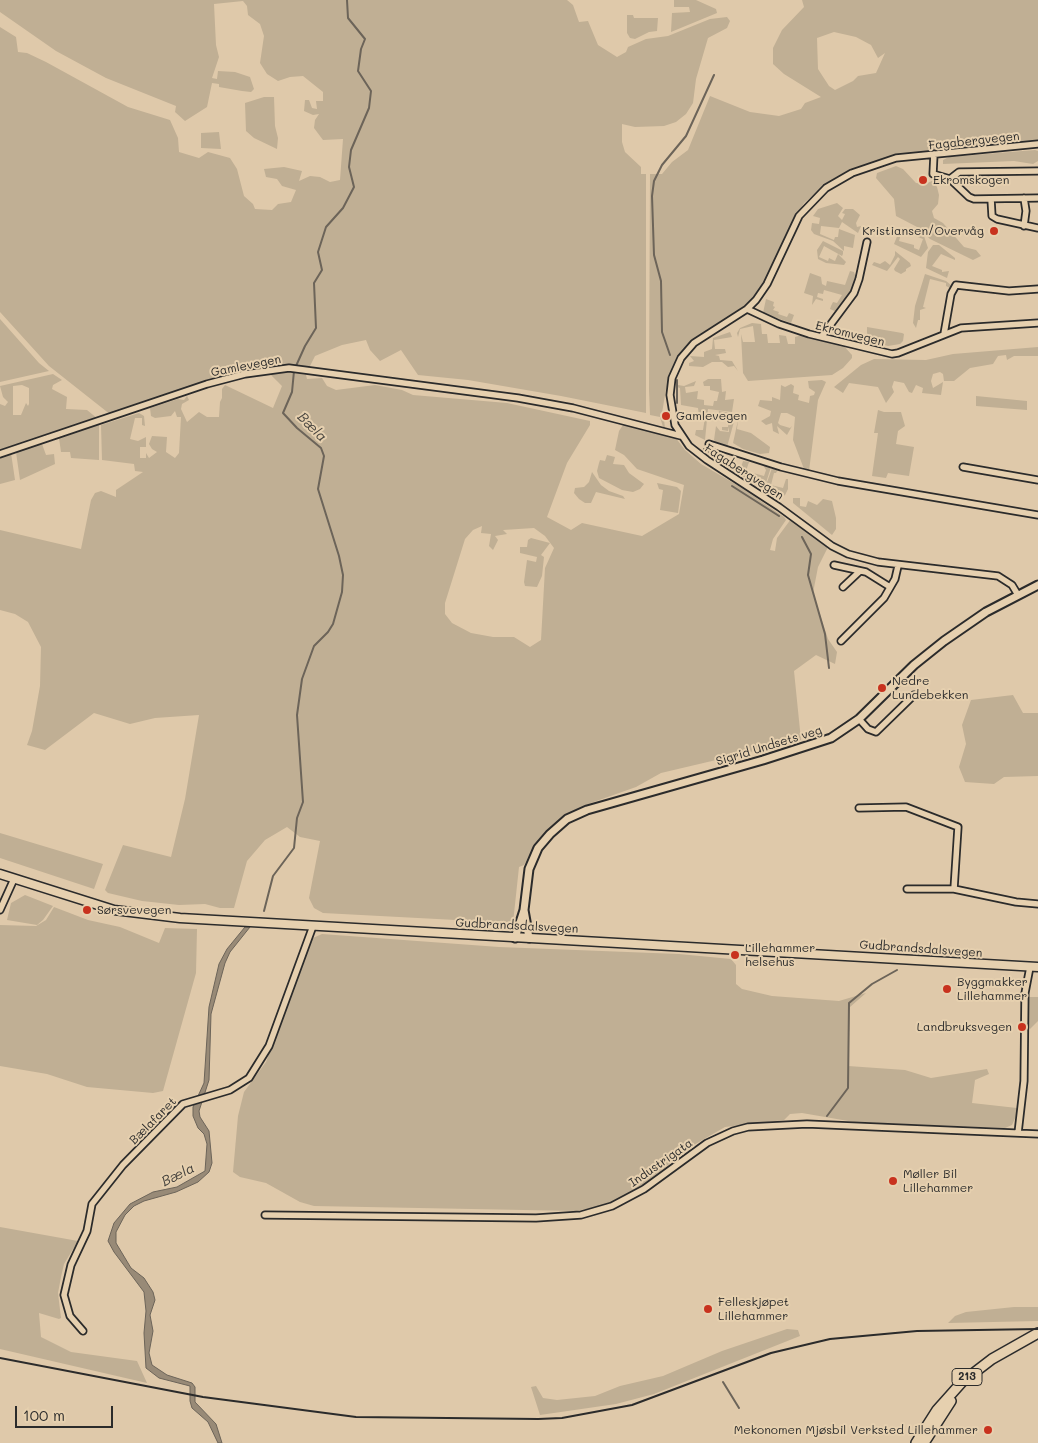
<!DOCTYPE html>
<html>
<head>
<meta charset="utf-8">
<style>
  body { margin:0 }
  #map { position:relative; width:1038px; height:1443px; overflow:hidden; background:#dfc9aa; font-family:Mali,sans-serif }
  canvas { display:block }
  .scale { position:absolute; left:15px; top:1406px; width:98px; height:22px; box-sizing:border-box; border:2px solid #2b2b2b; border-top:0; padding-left:6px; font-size:15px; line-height:18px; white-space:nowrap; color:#2b2b2b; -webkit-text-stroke:4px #e6d0af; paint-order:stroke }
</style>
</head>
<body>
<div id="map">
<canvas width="1038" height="1443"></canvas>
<div class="scale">100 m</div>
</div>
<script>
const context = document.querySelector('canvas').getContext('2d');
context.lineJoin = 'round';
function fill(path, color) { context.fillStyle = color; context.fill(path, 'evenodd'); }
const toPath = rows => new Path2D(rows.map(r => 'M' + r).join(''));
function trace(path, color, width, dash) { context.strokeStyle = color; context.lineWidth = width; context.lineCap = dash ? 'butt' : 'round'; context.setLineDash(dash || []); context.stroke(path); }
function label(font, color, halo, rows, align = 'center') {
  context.font = font + ' Mali,sans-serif'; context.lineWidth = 4; context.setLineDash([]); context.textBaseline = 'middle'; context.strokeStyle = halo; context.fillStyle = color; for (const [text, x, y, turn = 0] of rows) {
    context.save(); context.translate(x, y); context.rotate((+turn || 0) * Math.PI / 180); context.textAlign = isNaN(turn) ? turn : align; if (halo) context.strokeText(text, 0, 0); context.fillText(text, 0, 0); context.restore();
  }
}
const green = toPath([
  [0,0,567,0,573,5,579,22,588,21,598,45,617,57,626,52,628,47,646,39,668,36,710,19,727,17,730,21,727,28,708,38,696,79,693,103,686,114,676,122,664,126,635,127,622,124,622,142,625,152,641,167,641,174,646,174,646,413,561,396,468,380,418,375,401,350,380,361,370,350,366,340,342,345,315,356,308,370,248,372,111,415,49,366,0,312,0,27,16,37,18,52,27,53,46,62,128,107,170,120,178,138,179,152,199,158,208,152,230,158,237,169,244,196,253,204,255,209,272,210,278,204,291,202,296,190,282,186,277,179,266,177,264,169,284,167,302,171,299,181,310,176,320,177,330,182,340,180,343,139,323,140,314,128,315,120,319,114,313,115,304,111,305,100,309,100,312,108,317,109,316,101,323,101,323,92,303,76,290,77,278,81,267,74,260,63,264,36,260,24,248,15,247,6,243,1,214,4,216,45,219,57,212,78,217,79,218,71,235,72,250,77,254,89,251,92,242,91,219,87,219,84,212,83,207,107,185,121,175,112,176,106,106,78,56,51,0,12],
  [674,0,696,0,716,9,717,13,671,32,672,13,690,12,689,7,674,7],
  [802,0,1038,0,1038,141,885,158,840,176,819,190,804,203,797,214,764,282,755,296,734,314,693,340,679,356,666,389,662,413,660,414,664,420,665,428,663,427,660,417,650,415,649,390,650,174,662,174,672,162,688,150,710,96,750,112,779,116,801,109,805,103,821,97,784,74,773,64,773,48,782,30,804,7],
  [834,32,856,37,871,45,878,58,885,53,876,73,858,76,853,81,835,90,829,86,818,69,817,38],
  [627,15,633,15,634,18,658,18,657,31,649,32,635,39,630,38,627,33],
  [264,97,274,97,275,126,278,138,277,149,254,138,246,131,245,103],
  [219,132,221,149,201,148,201,133],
  [1035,150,1038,151,1038,161,1033,164,1014,161,943,164,943,160,949,157],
  [896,166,903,169,916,183,925,184,932,181,937,187,939,195,938,204,932,211,934,218,943,223,964,247,976,250,981,256,973,260,930,239,919,228,896,216,894,199,876,178,877,173],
  [837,203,843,208,838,216,842,220,845,214,842,213,845,209,853,209,860,215,856,223,857,227,861,226,858,233,842,222,839,228,821,226,820,234,834,240,835,237,838,237,839,229,855,235,853,248,844,246,844,251,833,241,814,234,811,230,812,223,819,224,820,218,813,216,818,209],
  [898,234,901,234,899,241,914,245,914,248,919,250,923,239,915,236,915,234,924,236,928,248,921,257,894,244],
  [823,241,843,251,843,254,842,256,824,246,819,257,828,261,829,258,835,261,838,254,846,262,844,265,826,263,818,259,817,250],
  [933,245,939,245,955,258,955,260,941,254,932,266,942,270,942,272,949,271,947,278,926,268,928,252],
  [895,251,910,263,911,266,906,269,906,271,901,274,895,271,894,269,900,259,898,257,887,271,872,265,874,262,880,264,885,261,890,265,895,255],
  [850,271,854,272,856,278,849,296,837,312,830,309,831,306,833,302,837,303,842,295,824,290,823,294,818,293,817,297,823,299,823,301,816,299,812,305,813,296,804,293,810,273,821,277,822,284,826,286,827,281,845,285],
  [925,274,946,281,951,285,950,288,946,286,946,283,930,279,923,307,926,308,920,310,920,320,918,320,916,328,913,323,915,306],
  [766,299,774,302,773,306,775,307,773,310,779,312,778,314,787,317,789,313,794,315,791,323,763,313],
  [0,319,39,363,49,371,0,382],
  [752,323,761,324,762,334,767,334,768,343,780,343,779,335,786,336,788,344,795,344,795,337,802,335,842,344,852,355,852,358,843,368,832,375,748,381,743,373,741,334,743,342,755,342,753,326,740,329,738,337,737,333,740,328],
  [867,327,902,333,904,334,903,341,900,344,888,346,867,340],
  [730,332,732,337,714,340,715,349,725,349,726,353,715,355,719,356,720,360,732,361,738,371,734,366,728,367,722,362,712,362,703,367,689,366,689,363,694,361,690,356,704,357,704,352,712,349,713,338],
  [1038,347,1038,356,1014,356,1007,360,1006,355,998,356,993,364,970,368,954,381,944,381,943,374,940,372,933,374,931,381,933,388,943,382,941,395,922,393,923,388,916,385,912,393,909,392,904,383,894,381,892,387,894,392,886,403,878,387,849,383,843,393,834,387,861,365,874,359,926,360,953,354],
  [281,371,306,375,307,379,322,378,327,386,336,390,375,385,402,390,413,395,507,403,590,421,590,425,567,463,547,517,571,530,582,523,642,536,679,514,684,485,637,469,624,455,615,450,619,431,625,422,675,437,685,450,701,464,742,488,784,517,786,520,773,539,770,550,775,551,777,538,791,519,806,529,828,547,818,567,813,593,828,639,837,652,835,664,816,655,794,671,801,740,661,773,636,787,588,804,558,821,533,849,524,865,519,867,513,923,323,913,314,908,309,898,320,841,300,837,287,827,265,840,247,861,234,908,220,908,205,904,179,905,142,901,108,893,105,890,123,845,171,857,185,799,199,715,155,718,130,724,94,713,45,750,27,745,32,731,40,686,41,647,28,622,15,614,0,610,0,530,81,549,91,500,95,493,101,491,116,497,116,490,143,472,135,471,134,464,102,460,101,425,139,413,144,416,145,426,142,425,142,418,135,418,130,439,138,441,146,437,146,447,140,447,140,458,146,458,146,453,149,458,157,452,152,449,149,444,152,436,167,437,166,452,175,458,179,453,181,417,177,417,175,411,171,416,155,418,151,416,150,408,178,399,184,400,187,396,189,400,182,404,181,409,187,422,199,412,207,417,219,417,220,402,222,398,222,389,225,385,273,408,282,386,269,373],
  [482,526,481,533,491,534,489,546,493,550,498,540,495,536,507,534,503,530,534,528,545,536,554,548,545,568,541,640,530,647,514,637,493,637,471,633,452,623,445,614,445,603,465,539,473,530],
  [53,374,62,380,53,385,52,389,67,397,66,409,87,410,98,419,0,452,0,404,5,406,8,402,3,397,0,386],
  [22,385,29,388,29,404,28,406,26,403,21,415,13,415,13,386],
  [708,379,721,379,722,392,726,391,725,400,734,399,732,412,708,409,705,440,695,435,696,430,703,430,705,417,699,416,698,408,681,405,680,388,677,387,678,385,684,386,696,381,694,386,685,387,686,393,698,391,697,399,704,400,704,405,713,406,714,401,717,401,719,392,710,390,710,386,704,386,703,382],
  [822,380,826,382,818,400,809,471,804,469,793,440,795,417,787,413,781,413,778,423,780,425,790,428,792,426,787,435,777,426,779,434,773,431,772,423,766,425,761,421,770,416,771,411,758,406,760,400,772,401,772,397,780,400,781,385,785,387,791,384,794,386,793,393,799,395,798,400,809,403,810,396,814,395,815,392,809,388,808,381],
  [976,396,1027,401,1027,410,976,406],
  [878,410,884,412,901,412,905,426,898,431,896,444,914,447,909,476,888,473,886,478,872,476,878,433,874,433],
  [719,411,731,413,735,418,727,447,716,444,714,440,716,426,720,431,729,432,729,427,728,431,722,430,722,427,728,427,729,417,718,415],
  [738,420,737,429,751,433,770,447,769,453,760,454,743,449,733,443],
  [99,424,99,460,71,458,70,452,61,452,59,438],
  [42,444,46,455,54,454,55,464,20,480,16,452],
  [11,453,15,480,0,484,0,457],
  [607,455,615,457,613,464,624,465,629,473,644,484,640,489,633,492,622,490,599,478,597,471,599,463,600,460,605,461],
  [743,461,749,462,746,471,764,476,766,470,763,465,771,467,764,489,739,474],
  [772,468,778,469,776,473,774,473,771,485,783,488,786,479,788,479,788,489,785,495,781,498,765,488],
  [592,472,601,485,609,491,623,496,625,499,596,492,591,503,585,503,579,499,574,493,575,488,584,487,589,482],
  [657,483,677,487,681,491,678,513,660,510,663,490,659,489],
  [793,498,800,498,800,506,806,507,808,501,817,505,823,499,832,501,836,518,836,529,832,535,793,503],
  [531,538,550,543,541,555,544,557,542,576,537,587,525,586,524,582,527,560,536,562,537,557,520,553,520,547,527,547,528,540],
  [1013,695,1023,713,1038,713,1038,776,1004,777,994,784,965,782,959,767,966,744,962,725,971,700],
  [0,833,103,864,94,889,0,858],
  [25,895,53,906,43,920,37,925,7,920,11,903],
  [54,907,88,920,120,927,159,943,165,928,197,929,196,973,163,1091,153,1093,87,1087,47,1074,0,1066,0,925,36,926,46,920],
  [322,934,499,947,679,954,731,959,736,965,736,984,742,989,772,996,839,1001,866,993,850,1007,848,1066,905,1070,931,1078,987,1069,989,1074,975,1080,972,1103,1017,1108,1017,1114,1012,1125,1005,1128,854,1122,802,1113,790,1114,784,1120,725,1127,692,1146,639,1188,606,1205,576,1211,314,1206,300,1202,266,1183,240,1177,233,1172,238,1116,244,1092,266,1062,306,952,313,938],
  [1029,997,1038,997,1038,1021,1030,1029,1027,1027],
  [0,1227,78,1241,64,1264,61,1277,58,1293,61,1318,59,1319,39,1313,41,1337,71,1352,137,1361,147,1383,0,1349],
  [1014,1307,1038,1307,1038,1321,948,1323,955,1316,966,1312],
  [787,1329,798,1330,800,1336,654,1394,616,1404,540,1415,531,1387,536,1386,543,1398,557,1400,595,1396,620,1386,663,1376,722,1351]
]);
const water = toPath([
  [245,927,250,927,230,952,225,963,211,1014,209,1080,199,1111,200,1117,209,1131,212,1163,209,1172,198,1182,176,1192,144,1201,134,1206,125,1215,116,1232,116,1243,131,1268,144,1278,153,1292,155,1300,150,1315,153,1331,149,1353,152,1365,167,1375,192,1383,195,1387,195,1402,216,1424,222,1443,218,1443,208,1422,192,1408,190,1401,190,1386,159,1378,146,1368,144,1333,146,1311,144,1292,114,1252,108,1241,114,1223,130,1204,153,1192,177,1187,205,1171,207,1144,204,1134,198,1128,193,1116,193,1107,204,1083,209,1007,219,964,227,949,245,927]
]);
const stream = toPath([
  [670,355,662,332,661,281,654,255,652,196,654,181,662,165,686,136,714,75],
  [296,366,305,346,316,328,314,283,322,270,318,252,326,227,343,208,354,187,349,167,351,150,369,108,371,91,358,71,361,49,365,39,348,18,347,0],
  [677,403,677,380],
  [704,449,718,456,720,460],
  [732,486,779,516],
  [802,537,811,554,808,575,825,634,829,668],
  [264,911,273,876,294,848,297,818,303,802,297,715,302,679,314,646,328,632,333,624,342,592,343,575,339,556,318,489,324,456,321,448,297,428,283,413,292,392,294,371],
  [827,1116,848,1088,849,1003,872,984,897,970],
  [723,1382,739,1408]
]);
const minor = toPath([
  [934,154,933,174,950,179,969,197,974,199,1038,198],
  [950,179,959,172,1038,171],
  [1024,198,1026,211,1024,226],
  [991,199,992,216,997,219,1038,228],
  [747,309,779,324,809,334,892,354,898,353,961,328,1038,323],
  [944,334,951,294,956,285,1009,291,1038,289],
  [822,336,854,293,859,279,867,242],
  [709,444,781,467,838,481,1038,515],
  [0,454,207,384,245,374,289,368,518,398,573,408,681,436],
  [963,467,1038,480],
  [834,565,866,572,890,587],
  [843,587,860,571],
  [1018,595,1012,585,998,576,878,562,848,554,832,546,779,507,707,460,689,446,675,425,670,395,672,378,681,358,694,343,747,309,756,300,767,284,799,216,826,188,852,173,896,158,1038,144],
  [841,641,884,598,895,579,898,566],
  [859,719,868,729,876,732,914,695],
  [859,808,906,807,958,827,954,889],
  [907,889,954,889,1016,902,1038,904],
  [0,910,14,879],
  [1018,1133,1024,1081,1025,993,1030,967],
  [265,1215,536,1218,581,1215,612,1206,644,1189,707,1143,733,1131,748,1127,807,1124,1038,1134],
  [83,1331,70,1316,64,1295,71,1265,87,1231,92,1204,123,1165,183,1104,230,1090,249,1078,269,1046,313,926]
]);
const tertiary = toPath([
  [515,938,524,910],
  [529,938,524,910,529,869,538,848,550,834,567,819,587,810,763,760,831,738,859,719,914,665,944,641,986,612,1038,585]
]);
const secondary = toPath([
  [0,874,114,910,180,918,1038,967]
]);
const primary = toPath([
  [916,1443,937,1410,962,1382,992,1359,1038,1333],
  [924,1443,951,1401]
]);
const rail = toPath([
  [0,1358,203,1397,356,1417,538,1419,562,1418,632,1405,771,1353,830,1339,917,1331,1038,1329]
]);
const markers = [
  [923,180,5,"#c8321e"],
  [994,231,5,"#c8321e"],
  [666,416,5,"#c8321e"],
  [882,688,5,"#c8321e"],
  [87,910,5,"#c8321e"],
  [735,955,5,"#c8321e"],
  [947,989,5,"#c8321e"],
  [1022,1027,5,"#c8321e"],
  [893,1181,5,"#c8321e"],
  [708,1309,5,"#c8321e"],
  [988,1430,5,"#c8321e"]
];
const shields = [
  [967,1377,30]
];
const shieldNames = [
  ["213",967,1377]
];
const streetNames = [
  ["Fagabergvegen",974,141,-6],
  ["Ekromvegen",850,334,14],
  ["Gamlevegen",246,366,-11],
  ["Fagabergvegen",744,472,33],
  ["Sigrid Undsets veg",769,746,-17],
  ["Gudbrandsdalsvegen",517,926,3],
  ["Gudbrandsdalsvegen",921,949,4],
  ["Bælafaret",153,1121,-45],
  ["Industrigata",661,1163,-35]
];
const poiNames = [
  ["Ekromskogen",933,180],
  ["Kristiansen/Overvåg",984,231,"right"],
  ["Gamlevegen",676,416],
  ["Nedre",892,681],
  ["Lundebekken",892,695],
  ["Sørsvevegen",97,910],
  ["Lillehammer",745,948],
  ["helsehus",745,962],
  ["Byggmakker",957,982],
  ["Lillehammer",957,996],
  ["Landbruksvegen",1012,1027,"right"],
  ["Møller Bil",903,1174],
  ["Lillehammer",903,1188],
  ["Felleskjøpet",718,1302],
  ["Lillehammer",718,1316],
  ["Mekonomen Mjøsbil Verksted Lillehammer",978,1430,"right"]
];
const waterNames = [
  ["Bæla",312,427,45],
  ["Bæla",178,1175,-26]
];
fill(green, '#c0af94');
fill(water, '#988a77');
trace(water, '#6c6459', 1);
trace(stream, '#6c6459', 2);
trace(minor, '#2b2b2b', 9);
trace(tertiary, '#2b2b2b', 11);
trace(secondary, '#2b2b2b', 11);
trace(primary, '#2b2b2b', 12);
trace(minor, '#e6d0af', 5.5);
trace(tertiary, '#e6d0af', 7);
trace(secondary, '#e6d0af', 8);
trace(primary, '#e6d0af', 9);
trace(rail, '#2b2b2b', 2);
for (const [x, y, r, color] of markers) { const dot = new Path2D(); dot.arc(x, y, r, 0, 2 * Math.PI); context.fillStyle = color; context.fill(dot); trace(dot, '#e6d0af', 2); }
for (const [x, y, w] of shields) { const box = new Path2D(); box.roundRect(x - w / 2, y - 8.5, w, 17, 4); context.fillStyle = '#e6d0af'; context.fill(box); trace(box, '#2b2b2b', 1); }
label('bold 11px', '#2b2b2b', null, shieldNames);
label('12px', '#2b2b2b', '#e6d0af', streetNames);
label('12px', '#2b2b2b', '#e6d0af', poiNames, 'left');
label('italic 14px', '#46433e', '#e6d0af', waterNames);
</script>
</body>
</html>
